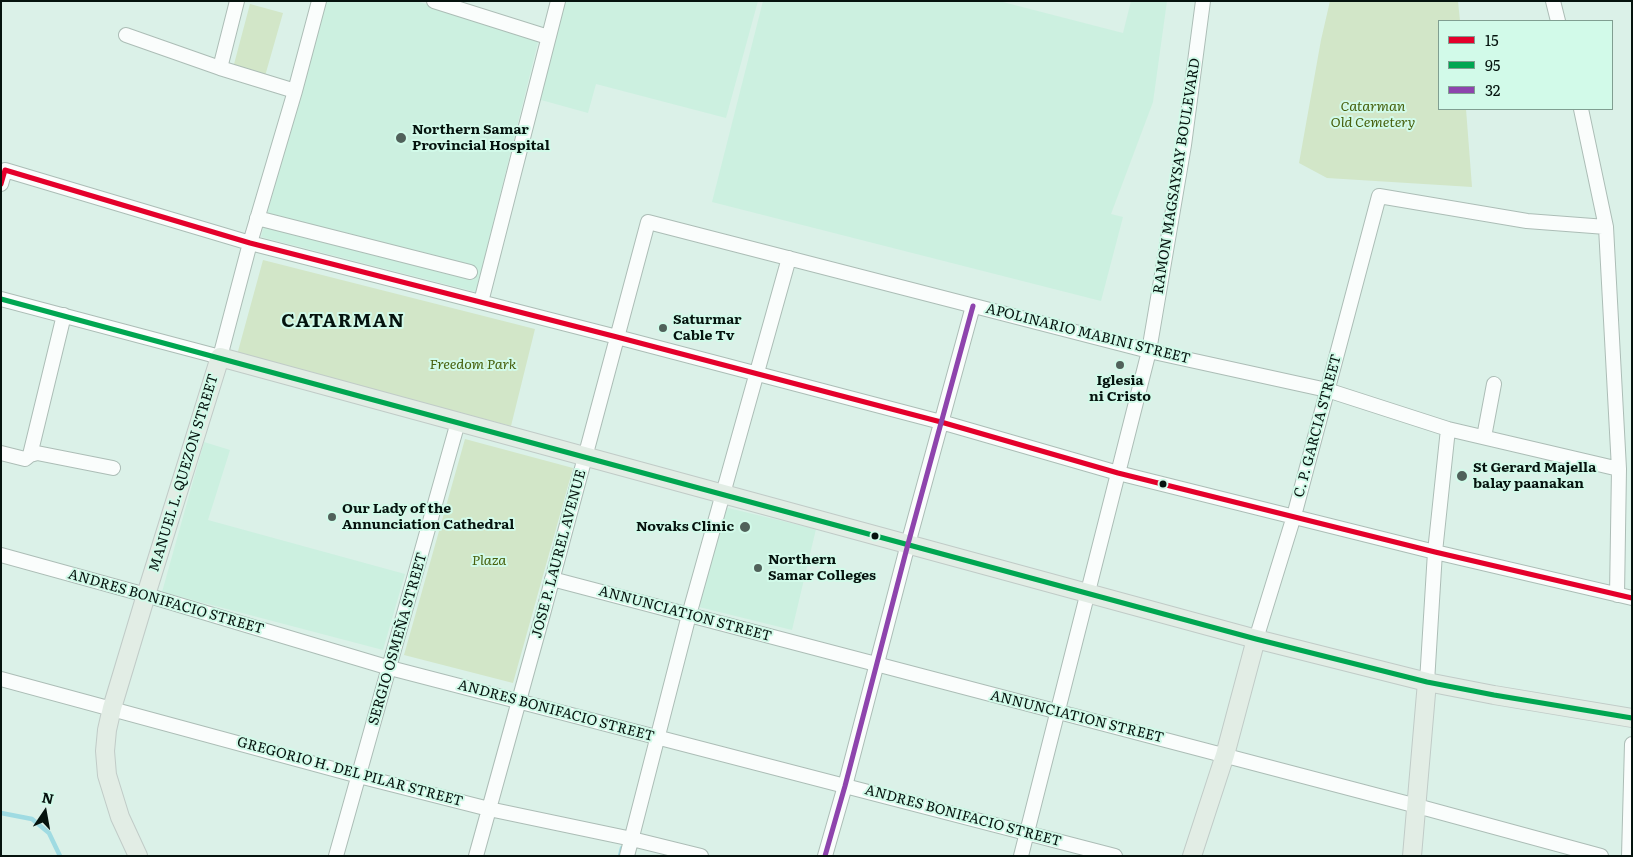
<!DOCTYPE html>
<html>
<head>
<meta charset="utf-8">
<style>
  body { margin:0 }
  #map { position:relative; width:1633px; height:857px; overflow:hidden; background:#dbf1e8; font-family:Literata,serif }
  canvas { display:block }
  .frame { position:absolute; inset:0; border:2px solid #05130e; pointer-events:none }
  .legend { position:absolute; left:1438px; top:20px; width:175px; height:90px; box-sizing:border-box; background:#d2fae9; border:1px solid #809e91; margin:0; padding:6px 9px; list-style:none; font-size:15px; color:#05130e }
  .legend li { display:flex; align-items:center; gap:10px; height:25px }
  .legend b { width:25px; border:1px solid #809e91 }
  .north { position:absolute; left:20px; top:787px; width:50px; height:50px; -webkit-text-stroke:4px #d2fae9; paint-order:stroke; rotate:12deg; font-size:14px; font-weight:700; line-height:20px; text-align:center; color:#05130e }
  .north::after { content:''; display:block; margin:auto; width:18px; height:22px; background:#05130e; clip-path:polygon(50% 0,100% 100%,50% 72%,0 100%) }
</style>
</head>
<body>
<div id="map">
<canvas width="1633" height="857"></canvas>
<div class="frame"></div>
<ul class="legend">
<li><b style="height:6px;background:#e4002b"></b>15</li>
<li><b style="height:6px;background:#00a651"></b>95</li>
<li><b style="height:6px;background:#8e44ad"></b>32</li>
</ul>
<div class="north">N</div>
</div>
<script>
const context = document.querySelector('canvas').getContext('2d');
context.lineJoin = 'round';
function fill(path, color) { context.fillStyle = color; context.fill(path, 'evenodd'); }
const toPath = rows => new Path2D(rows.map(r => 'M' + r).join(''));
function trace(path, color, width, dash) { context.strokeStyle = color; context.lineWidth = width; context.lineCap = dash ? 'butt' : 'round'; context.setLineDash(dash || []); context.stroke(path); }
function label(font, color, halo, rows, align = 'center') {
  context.font = font + ' Literata,serif'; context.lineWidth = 4; context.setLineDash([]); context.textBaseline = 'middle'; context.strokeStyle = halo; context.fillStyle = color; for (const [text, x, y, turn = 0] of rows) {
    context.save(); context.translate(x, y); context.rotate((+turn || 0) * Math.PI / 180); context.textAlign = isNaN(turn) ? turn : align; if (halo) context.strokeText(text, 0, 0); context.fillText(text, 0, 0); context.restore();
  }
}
const built = toPath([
  [324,1,416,1,539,38,476,292,261,237],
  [560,1,758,1,726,118,596,84,588,113,534,98],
  [763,1,999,1,1123,33,1131,1,1167,1,1153,102,1111,214,1123,217,1101,301,712,202],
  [204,442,230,450,208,520,405,574,383,650,162,592],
  [724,507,816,529,792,630,699,607]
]);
const green = toPath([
  [1330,1,1458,1,1460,21,1439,21,1439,109,1466,109,1472,187,1327,178,1299,163,1321,40],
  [250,4,283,13,265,76,233,68],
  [263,260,535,329,511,426,237,355],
  [465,439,573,468,513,683,404,655]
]);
const stream = toPath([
  [1,813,32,819,49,833,60,856],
  [620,856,622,848]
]);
const minor = toPath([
  [434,1,548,37],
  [1553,1,1558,21],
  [126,35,220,68,295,91],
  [220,68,237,1],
  [1581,109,1606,227,1619,469,1617,595],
  [1,184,5,170,250,243,617,337,941,422,1118,473,1435,552,1632,598],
  [257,218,470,272],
  [1,299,220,357,250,243,295,91,319,1],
  [481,302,558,1],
  [1484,437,1494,384],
  [1,453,25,459,30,455,37,453,113,468],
  [30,455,64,315],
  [1,555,146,595,390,668,1115,856],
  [552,579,1417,806,1601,856],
  [1256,639,1294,516,1379,196,1527,221,1606,227],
  [1,679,359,776,489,809,632,839,701,856],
  [1427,682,1435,552,1448,429],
  [336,856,458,422],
  [476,856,543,614,648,222,1149,351,1327,390,1448,429,1619,469],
  [627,856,689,615,789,258],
  [825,856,845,786,908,544,973,306],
  [1021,856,1149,351,1184,145,1203,1],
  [1629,856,1632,744]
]);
const major = toPath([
  [138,856,120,817,107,775,105,751,107,730,112,708,146,595,220,357,1256,639,1427,682,1494,695,1632,718],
  [1192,856,1225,755,1256,639],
  [1412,856,1427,682]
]);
const bus1 = toPath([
  [1,184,5,170,250,243,617,337,941,422,1118,473,1435,552,1632,598]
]);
const bus2 = toPath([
  [1,299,1256,639,1427,682,1494,695,1632,718]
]);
const bus3 = toPath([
  [825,856,845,786,908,544,973,306]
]);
const markers = [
  [401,138,6,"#50615a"],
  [663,328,5,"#50615a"],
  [1120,365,5,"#50615a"],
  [1462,476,6,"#50615a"],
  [1163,484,4.5,"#05130e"],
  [332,517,5,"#50615a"],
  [745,527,6,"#50615a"],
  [875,536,4.5,"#05130e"],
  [758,568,5,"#50615a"]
];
const parkNames = [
  ["Catarman",1373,107],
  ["Old Cemetery",1373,123],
  ["Freedom Park",473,365],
  ["Plaza",489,561]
];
const poiNames = [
  ["Northern Samar",412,130],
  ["Provincial Hospital",412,146],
  ["Saturmar",673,320],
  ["Cable Tv",673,336],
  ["Iglesia",1120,381,"center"],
  ["ni Cristo",1120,397,"center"],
  ["St Gerard Majella",1473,468],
  ["balay paanakan",1473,484],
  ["Our Lady of the",342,509],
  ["Annunciation Cathedral",342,525],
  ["Novaks Clinic",734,527,"right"],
  ["Northern",768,560],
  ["Samar Colleges",768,576]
];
const streetNames = [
  ["RAMON MAGSAYSAY BOULEVARD",1177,176,-81],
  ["APOLINARIO MABINI STREET",1088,334,14],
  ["C. P. GARCIA STREET",1318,426,-75],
  ["MANUEL L. QUEZON STREET",184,473,-73],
  ["JOSE P. LAUREL AVENUE",559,554,-75],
  ["ANDRES BONIFACIO STREET",166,602,16],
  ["ANNUNCIATION STREET",685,614,15],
  ["SERGIO OSMEÑA STREET",398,639,-74],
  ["ANDRES BONIFACIO STREET",556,711,15],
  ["ANNUNCIATION STREET",1077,717,14],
  ["GREGORIO H. DEL PILAR STREET",350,772,15],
  ["ANDRES BONIFACIO STREET",963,816,15]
];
const districtNames = [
  ["CATARMAN",343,321]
];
fill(built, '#ccf0e0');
fill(green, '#d2e6c8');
trace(stream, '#9fdbe2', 4.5);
trace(minor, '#acbdb6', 16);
trace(major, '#c0cbc7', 20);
trace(minor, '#fafdfc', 14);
trace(major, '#e2ede5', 18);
trace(bus1, '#e4002b', 5);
trace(bus2, '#00a651', 5);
trace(bus3, '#8e44ad', 5);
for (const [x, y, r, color] of markers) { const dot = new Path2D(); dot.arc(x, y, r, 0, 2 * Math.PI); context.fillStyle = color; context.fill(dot); trace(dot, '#d2fae9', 2); }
label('italic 14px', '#47600d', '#d2fae9', parkNames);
label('bold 14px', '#05130e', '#d2fae9', poiNames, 'left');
label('14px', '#05130e', '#d2fae9', streetNames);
context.letterSpacing = '1px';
label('bold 19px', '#05130e', '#d2fae9', districtNames);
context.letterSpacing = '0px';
</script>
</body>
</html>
